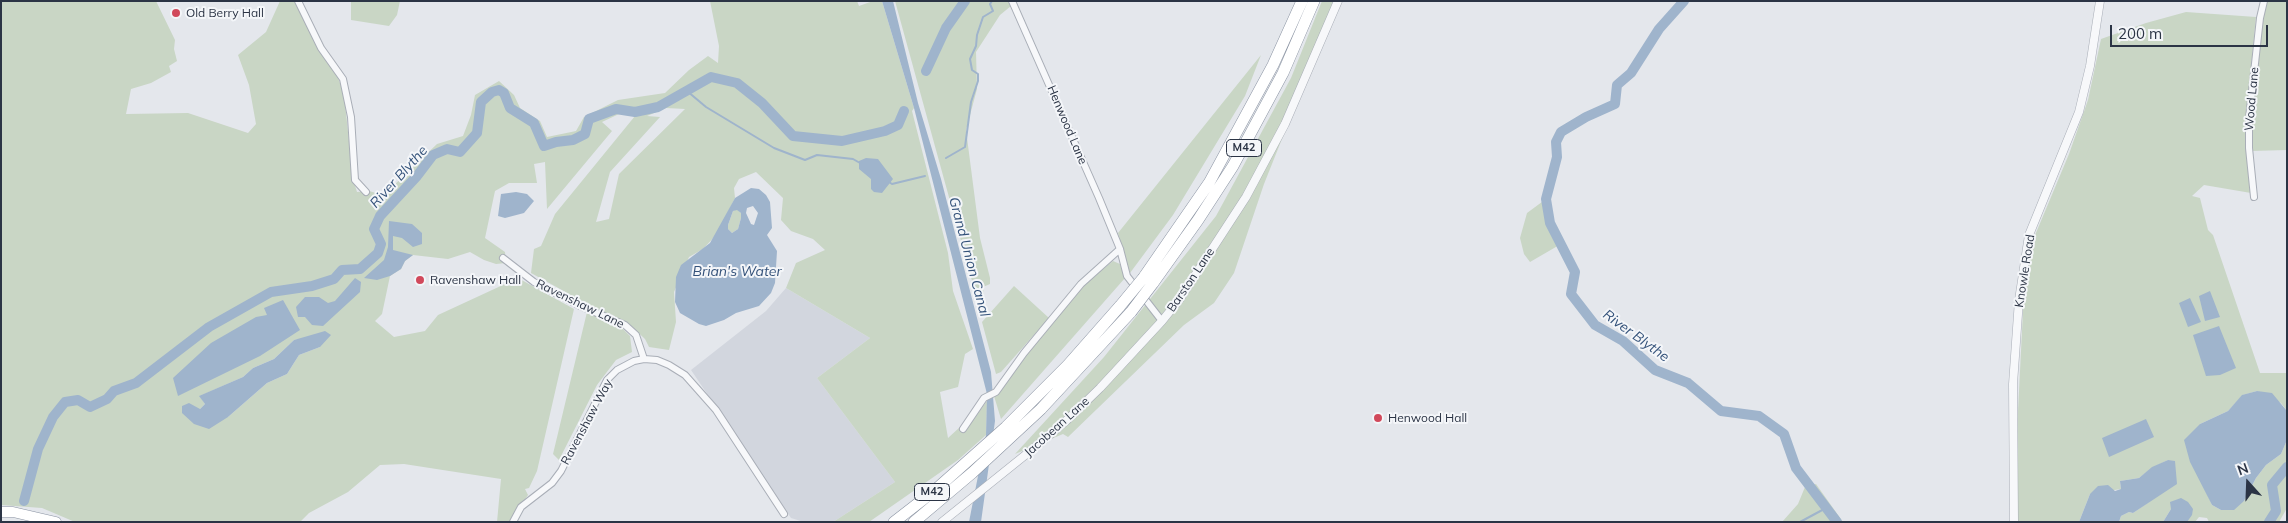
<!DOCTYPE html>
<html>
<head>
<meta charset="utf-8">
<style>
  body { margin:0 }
  #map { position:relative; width:2288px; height:523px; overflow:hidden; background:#e4e7ec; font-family:Mulish,sans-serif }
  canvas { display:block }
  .frame { position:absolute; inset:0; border:2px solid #2b3445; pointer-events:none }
  .north { position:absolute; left:2223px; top:458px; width:50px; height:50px; -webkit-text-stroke:4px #f4f6f9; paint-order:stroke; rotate:340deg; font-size:14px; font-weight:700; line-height:20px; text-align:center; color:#2b3445 }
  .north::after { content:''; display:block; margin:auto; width:18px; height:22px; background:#2b3445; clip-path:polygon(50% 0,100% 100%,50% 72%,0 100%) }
  .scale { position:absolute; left:2110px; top:25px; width:158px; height:22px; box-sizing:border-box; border:2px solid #2b3445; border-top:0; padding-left:6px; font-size:15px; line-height:18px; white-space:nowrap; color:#2b3445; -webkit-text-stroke:4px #f4f6f9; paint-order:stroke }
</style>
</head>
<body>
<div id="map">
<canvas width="2288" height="523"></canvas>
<div class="frame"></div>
<div class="north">N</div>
<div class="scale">200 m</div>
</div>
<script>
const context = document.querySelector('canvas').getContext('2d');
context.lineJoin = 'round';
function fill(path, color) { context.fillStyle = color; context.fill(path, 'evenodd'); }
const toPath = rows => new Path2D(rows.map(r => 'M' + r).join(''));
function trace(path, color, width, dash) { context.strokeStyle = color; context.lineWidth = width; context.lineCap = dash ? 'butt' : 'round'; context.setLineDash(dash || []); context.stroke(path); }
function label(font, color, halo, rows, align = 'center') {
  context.font = font + ' Mulish,sans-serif'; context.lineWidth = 4; context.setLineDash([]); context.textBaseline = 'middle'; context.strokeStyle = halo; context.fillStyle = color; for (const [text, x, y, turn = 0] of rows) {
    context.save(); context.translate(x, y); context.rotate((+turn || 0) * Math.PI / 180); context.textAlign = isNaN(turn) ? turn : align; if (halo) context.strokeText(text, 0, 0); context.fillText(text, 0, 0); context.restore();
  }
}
const built = toPath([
  [786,288,870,338,817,378,895,482,833,522,804,522,791,518,691,370,766,311]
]);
const green = toPath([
  [1,1,156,1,175,40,174,49,177,61,169,66,171,72,151,83,131,89,126,114,188,113,248,133,256,124,249,85,238,55,266,32,280,1,295,1,337,75,344,94,353,179,357,192,369,191,376,193,391,188,437,144,463,136,471,115,475,95,499,81,514,95,520,108,540,121,547,137,576,131,584,117,618,100,665,93,689,70,708,56,718,63,719,46,710,1,857,1,859,6,873,1,882,1,914,108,912,111,948,253,953,291,973,349,965,354,958,387,940,392,948,438,960,427,965,431,987,401,986,435,958,460,869,522,833,522,895,482,817,378,870,338,786,288,796,263,825,250,813,239,791,231,781,220,783,198,756,172,739,179,734,188,735,198,717,234,703,249,689,257,674,292,676,322,669,350,649,347,645,339,627,322,600,311,531,273,534,249,541,246,555,214,635,116,619,114,602,122,612,131,547,209,545,162,534,164,537,183,509,183,495,191,485,238,505,252,506,263,496,264,484,260,470,252,448,259,413,255,405,261,401,269,390,276,382,314,375,321,394,337,425,331,438,315,518,278,574,309,537,471,529,488,525,489,528,495,509,522,497,522,501,479,404,464,380,465,348,492,309,513,300,522,75,522,42,508,1,505],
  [666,108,685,109,619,174,609,219,596,222,610,172,660,117,647,116],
  [300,339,320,347,299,355,287,374,267,383,228,417,200,409,205,404,200,396,243,377,253,368,274,359,294,340],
  [351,1,400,1,397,15,389,26,351,20],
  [895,1,1008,1,1011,6,1000,15,976,52,977,89,966,130,980,238,990,278,990,284,983,287,984,299,977,299],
  [1322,1,1337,1,1264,184,1234,273,1214,303,1184,325,1068,437,1063,434,1015,454,1104,357,1216,216,1291,78],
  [2267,1,2287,1,2287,150,2251,151,2254,98,2263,19],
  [2186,12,2256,17,2248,97,2248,151,2251,193,2204,185,2192,196,2200,198,2208,230,2213,235,2260,373,2287,373,2287,411,2281,403,2257,391,2243,395,2228,411,2200,424,2202,483,2212,505,2221,510,2244,501,2256,478,2266,465,2281,454,2287,440,2287,508,2279,522,2209,522,2207,518,2199,517,2195,522,2187,522,2171,509,2163,522,2119,522,2121,516,2129,512,2133,513,2149,502,2168,460,2152,468,2139,478,2120,481,2121,489,2090,494,2079,522,2018,522,2017,431,2024,291,2033,240,2069,154,2088,100,2101,39,2146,23],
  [1261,55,1245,96,1173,215,1130,273,1118,233],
  [1546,199,1550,223,1561,244,1530,262,1524,254,1520,238,1527,213],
  [737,209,741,213,741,218,738,229,732,233,728,229,728,225,733,211],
  [1113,261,1120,264,1125,278,1001,419,994,396,1028,351,1083,285],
  [1014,286,1049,318,1001,372,996,374,982,322],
  [587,312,622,328,630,336,632,352,616,360,597,385,559,460,553,454],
  [1816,484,1843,522,1782,522,1798,504,1805,487]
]);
const water = toPath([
  [882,1,893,1,918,103,941,179,991,372,995,421,981,522,969,522,986,435,987,394,914,108],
  [866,158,878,159,893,179,882,193,874,192,871,189,871,179,859,169,859,161],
  [751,188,759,189,766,195,770,202,772,228,767,235,777,251,775,283,771,293,759,306,736,313,724,320,706,326,699,324,680,313,675,302,676,277,681,265,710,243,735,198],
  [753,206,758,213,754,225,751,224,746,213,747,208],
  [737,210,741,213,741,218,738,229,732,233,728,229,728,225,733,211],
  [516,192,527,194,534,201,524,213,505,218,498,216,501,194],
  [389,221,412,224,422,233,422,244,413,247,402,238,393,236,393,250,413,255,405,261,401,269,390,276,377,280,364,278,384,260,388,247],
  [355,278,361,282,360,292,323,326,312,325,305,317,298,317,296,307,305,297,319,297,328,303,335,301],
  [2210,291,2220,317,2205,321,2199,296],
  [2190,298,2201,322,2188,327,2179,303],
  [283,300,300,330,260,356,178,396,173,378,211,343,256,317,267,315,264,308],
  [2219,326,2236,368,2220,375,2206,376,2193,335],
  [325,331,331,335,320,347,299,355,287,374,267,383,228,417,209,429,194,424,182,413,182,406,189,403,200,409,205,404,199,396,243,377,253,368,274,359,294,340],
  [2257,391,2272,393,2287,411,2287,440,2281,454,2266,465,2256,478,2244,501,2234,510,2221,510,2212,505,2190,462,2184,440,2200,424,2228,411,2242,395],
  [2146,419,2154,437,2109,457,2102,438],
  [2168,460,2175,461,2177,484,2133,513,2129,512,2121,516,2119,522,2079,522,2090,494,2098,486,2108,485,2115,491,2121,489,2120,481,2139,478,2152,467],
  [2181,498,2188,502,2193,509,2192,515,2187,522,2163,522,2171,509,2170,502]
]);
const stream = toPath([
  [687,91,706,107,774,148,805,160,817,155,853,159,860,163],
  [946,158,965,147,971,102,978,81,978,74,972,70,970,59,976,46,977,35,983,17,993,11,990,4,992,1],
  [889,182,892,184,925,176],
  [1800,522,1826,508]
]);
const river = toPath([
  [1684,1,1659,29,1631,73,1617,85,1615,104,1586,117,1561,132,1556,142,1557,157,1546,199,1550,223,1575,272,1571,294,1595,325,1623,341,1655,370,1688,383,1721,411,1759,416,1784,434,1796,468,1837,522],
  [926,71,946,28,965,1],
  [24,501,38,449,53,417,65,402,78,400,90,407,107,399,114,391,136,383,209,327,271,292,312,286,334,279,342,270,360,269,378,253,381,244,374,229,380,216,417,176,433,155,447,149,460,152,477,133,481,102,492,92,499,90,504,93,510,108,534,123,544,146,556,142,573,140,585,134,589,119,616,109,635,112,658,107,711,77,737,83,762,103,793,136,842,141,885,131,898,125,904,111],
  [2269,522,2276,511,2272,485,2287,467]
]);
const minor = toPath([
  [298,1,321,48,343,79,351,117,355,180,366,192],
  [1012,1,1099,198,1120,249,1127,276,1162,321],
  [2254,197,2249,148,2249,118,2260,18,2264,1],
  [503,258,534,282,578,305,625,325,636,335,644,359],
  [963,429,984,398,996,392,1024,353,1081,284,1120,249],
  [513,522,521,507,552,483,561,471,607,380,617,370,634,361,644,359,657,360,669,365,685,375,716,410,784,514]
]);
const tertiary = toPath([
  [942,522,1034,448,1067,420,1100,388,1162,321,1179,300,1246,197,1285,124,1338,1],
  [2014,522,2013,384,2019,300,2029,235,2079,112,2090,66,2100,1]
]);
const trunk = toPath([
  [1,512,13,512,56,522]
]);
const motorway = toPath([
  [1144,277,1209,183,1273,65,1302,1],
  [1153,283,1198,220,1233,166,1283,73,1314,1],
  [894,522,934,491,1006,427,1068,365,1120,306],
  [914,522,972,473,1041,409,1131,312]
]);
const motorwayBridge = toPath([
  [1120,306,1144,277],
  [1131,312,1153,283]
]);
const markers = [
  [176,13,5,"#d1495b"],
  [420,280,5,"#d1495b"],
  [1378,418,5,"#d1495b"]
];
const shields = [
  [1244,148,35],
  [932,492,35]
];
const shieldNames = [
  ["M42",1244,148],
  ["M42",932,492]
];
const poiNames = [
  ["Old Berry Hall",186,13],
  ["Ravenshaw Hall",430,280],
  ["Henwood Hall",1388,418]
];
const streetNames = [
  ["Wood Lane",2252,99,-85],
  ["Henwood Lane",1067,125,67],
  ["Knowle Road",2025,271,-81],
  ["Barston Lane",1191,280,-56],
  ["Ravenshaw Lane",580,304,26],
  ["Ravenshaw Way",587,422,-62],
  ["Jacobean Lane",1057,427,-42]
];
const waterNames = [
  ["River Blythe",399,177,-48],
  ["Grand Union Canal",969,257,75],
  ["Brian's Water",737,272],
  ["River Blythe",1636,336,36]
];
fill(built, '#d2d6de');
fill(green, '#c9d6c5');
fill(water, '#9fb4cc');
trace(stream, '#9fb4cc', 2);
trace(river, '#9fb4cc', 10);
trace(minor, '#a9aeb7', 8);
trace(tertiary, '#a9aeb7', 9);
trace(trunk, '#8b94a3', 11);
trace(motorway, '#8b94a3', 12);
trace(minor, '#f7f8fa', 6);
trace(tertiary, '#f7f8fa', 8);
trace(trunk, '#fff', 10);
trace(motorway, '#fff', 11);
trace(motorwayBridge, '#8b94a3', 12, []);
trace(motorwayBridge, '#fff', 11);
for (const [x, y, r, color] of markers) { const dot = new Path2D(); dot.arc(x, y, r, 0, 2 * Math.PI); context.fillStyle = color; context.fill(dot); trace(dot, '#f4f6f9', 2); }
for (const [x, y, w] of shields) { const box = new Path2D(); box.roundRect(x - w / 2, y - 8.5, w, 17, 4); context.fillStyle = '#f4f6f9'; context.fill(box); trace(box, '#2b3445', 1); }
label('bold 11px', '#2b3445', null, shieldNames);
label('12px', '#2b3445', '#f4f6f9', poiNames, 'left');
label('12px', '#2b3445', '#f4f6f9', streetNames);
label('italic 14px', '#34527a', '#f4f6f9', waterNames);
</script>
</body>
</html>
